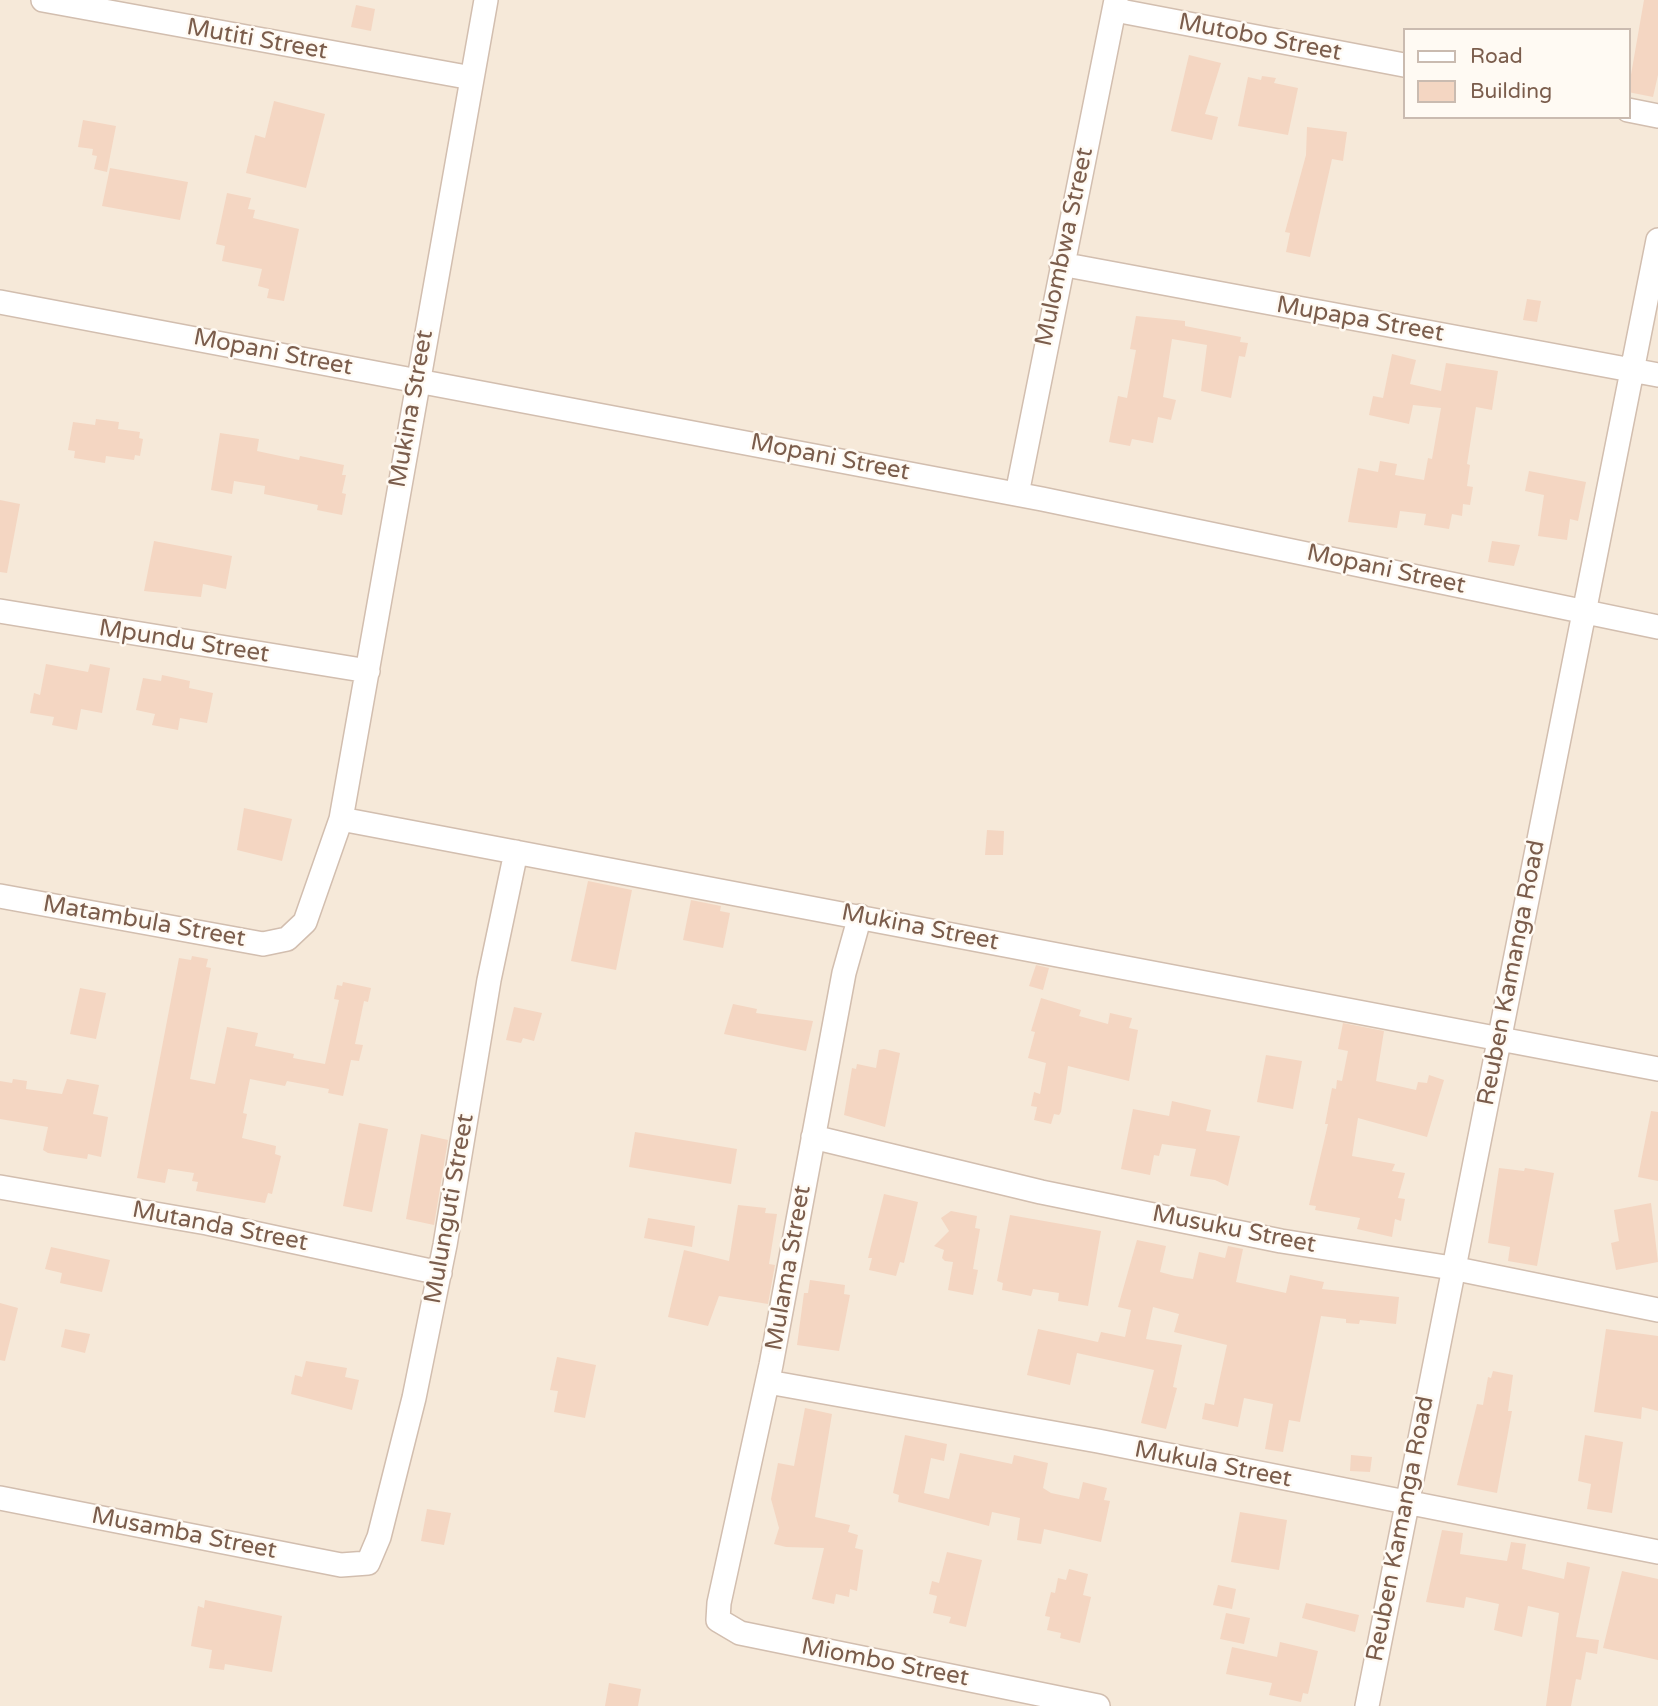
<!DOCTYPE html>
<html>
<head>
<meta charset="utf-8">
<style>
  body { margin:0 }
  #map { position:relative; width:1658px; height:1706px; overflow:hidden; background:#fdf6eb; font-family:"Varela Round",sans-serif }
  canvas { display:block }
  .legend { position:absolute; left:1403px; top:28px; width:228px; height:91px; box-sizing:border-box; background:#fffaf3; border:2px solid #cabbb0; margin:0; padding:9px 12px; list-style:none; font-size:21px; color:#7b5d4c }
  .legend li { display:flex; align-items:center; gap:14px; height:35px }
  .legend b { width:35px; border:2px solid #cabbb0 }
</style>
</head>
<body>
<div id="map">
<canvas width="1658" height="1706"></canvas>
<ul class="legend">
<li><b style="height:9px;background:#fff"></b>Road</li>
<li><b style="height:19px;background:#f4d6c2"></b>Building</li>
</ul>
</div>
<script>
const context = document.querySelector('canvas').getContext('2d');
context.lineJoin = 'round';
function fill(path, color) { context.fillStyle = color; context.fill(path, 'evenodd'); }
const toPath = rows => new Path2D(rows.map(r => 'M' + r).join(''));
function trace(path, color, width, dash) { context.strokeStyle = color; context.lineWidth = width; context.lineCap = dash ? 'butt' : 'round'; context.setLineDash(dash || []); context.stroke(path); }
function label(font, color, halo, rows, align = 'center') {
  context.font = font + ' "Varela Round",sans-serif'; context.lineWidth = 5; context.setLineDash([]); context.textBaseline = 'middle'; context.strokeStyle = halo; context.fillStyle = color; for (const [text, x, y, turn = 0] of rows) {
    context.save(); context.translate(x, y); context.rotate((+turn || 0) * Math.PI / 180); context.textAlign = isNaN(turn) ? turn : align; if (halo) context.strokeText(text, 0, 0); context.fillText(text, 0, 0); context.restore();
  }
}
const residential = toPath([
  [0,0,1658,0,1658,1706,0,1706],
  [1404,30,1628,30,1628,117,1404,117]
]);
const building = toPath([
  [1644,0,1658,0,1658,75,1653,97,1628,92],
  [356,5,375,9,371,31,351,27],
  [1189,55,1221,63,1205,114,1218,117,1212,140,1171,131],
  [1262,76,1276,78,1274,83,1298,88,1288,135,1238,126,1248,77,1261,80],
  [274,101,325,114,306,188,246,173,255,135,265,138],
  [83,120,116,126,107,172,94,169,97,156,92,155,93,149,78,147],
  [1307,127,1347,132,1343,161,1332,159,1310,257,1286,252,1290,233,1285,232,1306,155],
  [110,168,188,182,180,220,102,206],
  [227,193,251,198,248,209,255,210,253,218,299,229,284,301,267,298,269,289,258,286,262,269,222,261,225,246,216,244],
  [1527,299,1541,301,1537,322,1523,320],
  [1136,316,1185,321,1185,326,1241,337,1240,342,1248,343,1245,357,1239,356,1231,398,1201,391,1207,345,1172,339,1163,397,1176,400,1171,420,1158,417,1153,443,1132,439,1130,446,1109,442,1118,396,1127,398,1136,350,1130,349],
  [1392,354,1416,360,1410,384,1441,391,1446,363,1498,371,1492,410,1476,407,1467,464,1470,465,1467,486,1473,487,1470,505,1463,504,1462,516,1452,514,1449,529,1424,525,1426,514,1400,511,1397,528,1348,522,1358,468,1378,472,1380,461,1397,464,1395,475,1424,480,1428,458,1432,459,1441,408,1413,405,1409,424,1369,415,1373,396,1383,398],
  [96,419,119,422,118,429,140,432,139,438,143,439,140,456,135,455,134,460,106,456,105,463,74,458,75,451,68,450,73,422,95,425],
  [220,433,259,439,257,451,299,460,300,456,344,465,342,475,346,475,342,493,346,494,342,515,317,510,318,505,264,494,265,486,234,481,232,494,211,490],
  [1529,471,1586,482,1578,521,1570,519,1567,540,1538,536,1544,495,1525,491],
  [0,500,20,504,7,573,0,572],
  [154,541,232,556,226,589,203,584,201,597,144,591],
  [1492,541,1520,545,1514,566,1488,562],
  [46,664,88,672,90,664,110,668,102,713,81,709,77,730,52,725,54,717,30,713,34,693,40,695],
  [162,675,190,681,189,688,213,693,207,723,180,718,178,730,152,725,155,714,136,710,143,678,161,681],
  [244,808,292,819,282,861,237,850],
  [987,830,1004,831,1003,855,985,855],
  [588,881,632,890,616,970,571,961],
  [691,900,721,906,720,911,730,913,723,948,683,940],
  [192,956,208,959,206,967,211,968,190,1079,215,1084,227,1027,258,1033,255,1046,294,1054,293,1058,325,1064,339,1000,334,999,337,985,342,986,343,982,371,988,368,1002,364,1001,355,1044,363,1045,359,1061,351,1060,343,1096,328,1093,329,1089,287,1081,285,1086,250,1079,243,1113,247,1114,242,1138,276,1146,275,1154,281,1156,272,1194,268,1193,265,1203,196,1191,198,1182,192,1181,194,1173,168,1169,165,1183,137,1178,179,958,191,960],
  [1036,965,1049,968,1043,990,1029,986],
  [80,988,106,993,96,1039,70,1034],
  [1041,998,1081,1010,1079,1016,1108,1024,1110,1013,1132,1018,1129,1028,1138,1030,1129,1081,1068,1066,1061,1112,1059,1115,1054,1114,1051,1124,1034,1120,1037,1107,1031,1106,1034,1092,1040,1094,1046,1063,1028,1058,1035,1032,1031,1031],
  [733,1004,757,1009,756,1013,813,1021,806,1051,724,1034],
  [514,1007,542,1013,534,1041,523,1038,521,1043,506,1040],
  [1343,1023,1384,1031,1376,1081,1416,1090,1418,1082,1427,1083,1429,1075,1444,1080,1427,1137,1358,1118,1352,1156,1395,1164,1392,1171,1405,1173,1398,1198,1405,1199,1401,1221,1395,1219,1392,1237,1357,1229,1360,1218,1315,1210,1316,1206,1309,1205,1328,1124,1325,1124,1332,1088,1336,1089,1337,1080,1342,1081,1348,1051,1338,1049],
  [884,1049,900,1053,885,1127,844,1115,852,1068,856,1069,857,1064,876,1068,879,1050],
  [1266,1055,1302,1061,1293,1109,1257,1102],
  [13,1079,27,1081,26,1089,62,1094,67,1079,99,1085,93,1114,108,1117,101,1157,88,1154,87,1159,48,1153,43,1150,48,1127,0,1119,0,1081,12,1083],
  [1172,1101,1211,1110,1206,1131,1240,1136,1228,1186,1215,1180,1190,1176,1196,1149,1162,1144,1159,1156,1154,1155,1150,1175,1121,1169,1133,1109,1169,1116],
  [1651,1111,1658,1112,1658,1181,1638,1177],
  [359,1123,388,1129,372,1212,343,1206],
  [635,1132,737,1149,731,1184,629,1167],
  [421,1134,448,1140,434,1225,406,1219],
  [1499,1168,1524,1171,1525,1168,1554,1173,1537,1266,1508,1261,1510,1247,1488,1243],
  [884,1194,918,1202,904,1263,900,1262,896,1276,869,1270,872,1258,868,1258],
  [1651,1203,1658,1262,1616,1270,1611,1243,1619,1241,1614,1210],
  [738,1205,766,1208,765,1213,777,1214,769,1264,775,1265,768,1304,719,1296,708,1326,668,1317,684,1250,729,1261],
  [951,1211,977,1216,975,1228,980,1229,973,1269,978,1270,973,1295,948,1290,953,1262,945,1261,942,1258,944,1250,934,1246,949,1231,941,1218],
  [1010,1215,1101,1231,1088,1306,1058,1301,1059,1293,1033,1289,1031,1296,1002,1290,1003,1283,997,1281],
  [648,1218,695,1226,692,1247,644,1238],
  [1137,1240,1166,1246,1160,1272,1175,1276,1193,1279,1199,1252,1225,1258,1228,1246,1243,1249,1236,1282,1286,1293,1290,1275,1324,1282,1322,1289,1399,1297,1396,1324,1360,1320,1359,1324,1346,1323,1346,1319,1321,1316,1300,1422,1289,1420,1283,1452,1265,1449,1273,1404,1244,1398,1238,1427,1202,1419,1205,1403,1214,1405,1227,1345,1174,1332,1179,1314,1153,1307,1146,1339,1182,1345,1173,1387,1177,1388,1166,1429,1141,1423,1154,1370,1077,1353,1070,1385,1027,1375,1038,1329,1098,1342,1101,1332,1125,1337,1131,1310,1118,1307],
  [51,1247,110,1260,102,1292,60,1283,62,1273,45,1269],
  [810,1280,845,1285,844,1294,850,1295,839,1351,797,1345,804,1293,808,1293],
  [0,1303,18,1308,5,1361,0,1360],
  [65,1329,90,1334,85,1353,61,1347],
  [1606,1329,1658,1336,1658,1411,1642,1407,1641,1419,1594,1412],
  [557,1357,596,1365,585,1418,554,1412,558,1391,550,1390],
  [306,1361,347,1368,345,1377,359,1380,352,1410,291,1394,295,1375,302,1377],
  [1493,1371,1513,1375,1508,1411,1512,1411,1497,1493,1457,1485,1477,1404,1483,1405,1488,1377,1491,1378],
  [805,1408,832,1414,815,1517,850,1525,848,1532,858,1535,855,1548,863,1550,857,1591,850,1589,849,1597,836,1594,834,1604,812,1599,824,1548,786,1547,774,1544,779,1528,771,1499,778,1463,794,1466],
  [905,1435,947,1444,944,1461,931,1458,924,1493,949,1499,960,1453,1012,1464,1014,1455,1048,1463,1043,1488,1051,1493,1079,1499,1083,1482,1107,1488,1104,1500,1110,1501,1101,1542,1044,1529,1041,1544,1017,1540,1020,1518,992,1512,989,1526,898,1502,899,1495,893,1493],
  [1585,1435,1623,1442,1612,1513,1587,1509,1591,1484,1578,1481],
  [1351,1455,1372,1457,1370,1472,1350,1471],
  [427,1509,451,1513,444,1545,421,1541],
  [1240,1512,1287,1520,1279,1570,1231,1562],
  [1442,1530,1463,1533,1460,1554,1507,1561,1511,1542,1526,1544,1522,1569,1564,1579,1567,1562,1590,1567,1576,1637,1599,1640,1597,1654,1586,1652,1581,1680,1576,1679,1571,1706,1546,1706,1559,1613,1528,1606,1522,1637,1494,1630,1499,1604,1466,1597,1464,1608,1426,1602],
  [947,1552,982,1560,966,1627,949,1623,951,1617,933,1613,937,1596,929,1594,932,1581,939,1583],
  [1069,1569,1088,1574,1083,1595,1091,1597,1080,1643,1060,1638,1061,1633,1047,1630,1050,1617,1045,1616,1051,1592,1055,1593,1058,1578,1066,1580],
  [1622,1571,1658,1579,1658,1660,1603,1648],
  [1218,1585,1236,1589,1232,1609,1213,1605],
  [205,1600,282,1616,272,1672,225,1664,224,1670,209,1668,212,1650,191,1646,198,1606,204,1608],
  [1306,1603,1359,1615,1355,1632,1302,1618],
  [1226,1613,1250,1618,1244,1644,1220,1639],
  [1280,1642,1318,1651,1308,1694,1303,1693,1301,1702,1269,1695,1272,1683,1226,1674,1232,1647,1277,1657],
  [609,1683,641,1689,638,1706,605,1706]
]);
const minor = toPath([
  [43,0,472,78],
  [1115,10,1404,65],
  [1628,110,1658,116],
  [1061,264,1658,375],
  [0,302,1042,499,1658,627],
  [1017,494,1116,0],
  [0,611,368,671],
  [341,819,1658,1069],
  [0,896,263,944,287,939,305,922,341,819,486,0],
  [860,916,844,973,771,1365,719,1603,718,1620,740,1633,1098,1706],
  [813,1137,1041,1192,1281,1241,1452,1268,1658,1310],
  [0,1187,207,1223,440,1273],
  [768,1382,1098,1441,1658,1552],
  [0,1498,341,1565,368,1563,379,1537,414,1398,445,1245,489,980,516,852],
  [1367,1706,1658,240]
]);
const streetNames = [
  ["Mutobo Street",1260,38,11],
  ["Mutiti Street",257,40,10],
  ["Mulombwa Street",1065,247,-78],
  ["Mupapa Street",1360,320,10],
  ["Mopani Street",273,353,11],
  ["Mukina Street",412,409,-80],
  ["Mopani Street",830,458,11],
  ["Mopani Street",1386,570,12],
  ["Mpundu Street",184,642,9],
  ["Matambula Street",144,922,10],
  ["Mukina Street",920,928,11],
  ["Reuben Kamanga Road",1512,973,-79],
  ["Mulunguti Street",450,1209,-80],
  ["Mutanda Street",220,1227,11],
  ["Musuku Street",1234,1230,11],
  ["Mulama Street",789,1268,-80],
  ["Mukula Street",1213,1465,11],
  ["Reuben Kamanga Road",1401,1529,-79],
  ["Musamba Street",184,1534,11],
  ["Miombo Street",885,1663,11]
];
fill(residential, '#f6e9d9');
fill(building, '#f4d6c2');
trace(minor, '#d2beaf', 26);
trace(minor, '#fff', 23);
label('24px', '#7b5d4c', '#fffaf3', streetNames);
</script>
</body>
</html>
